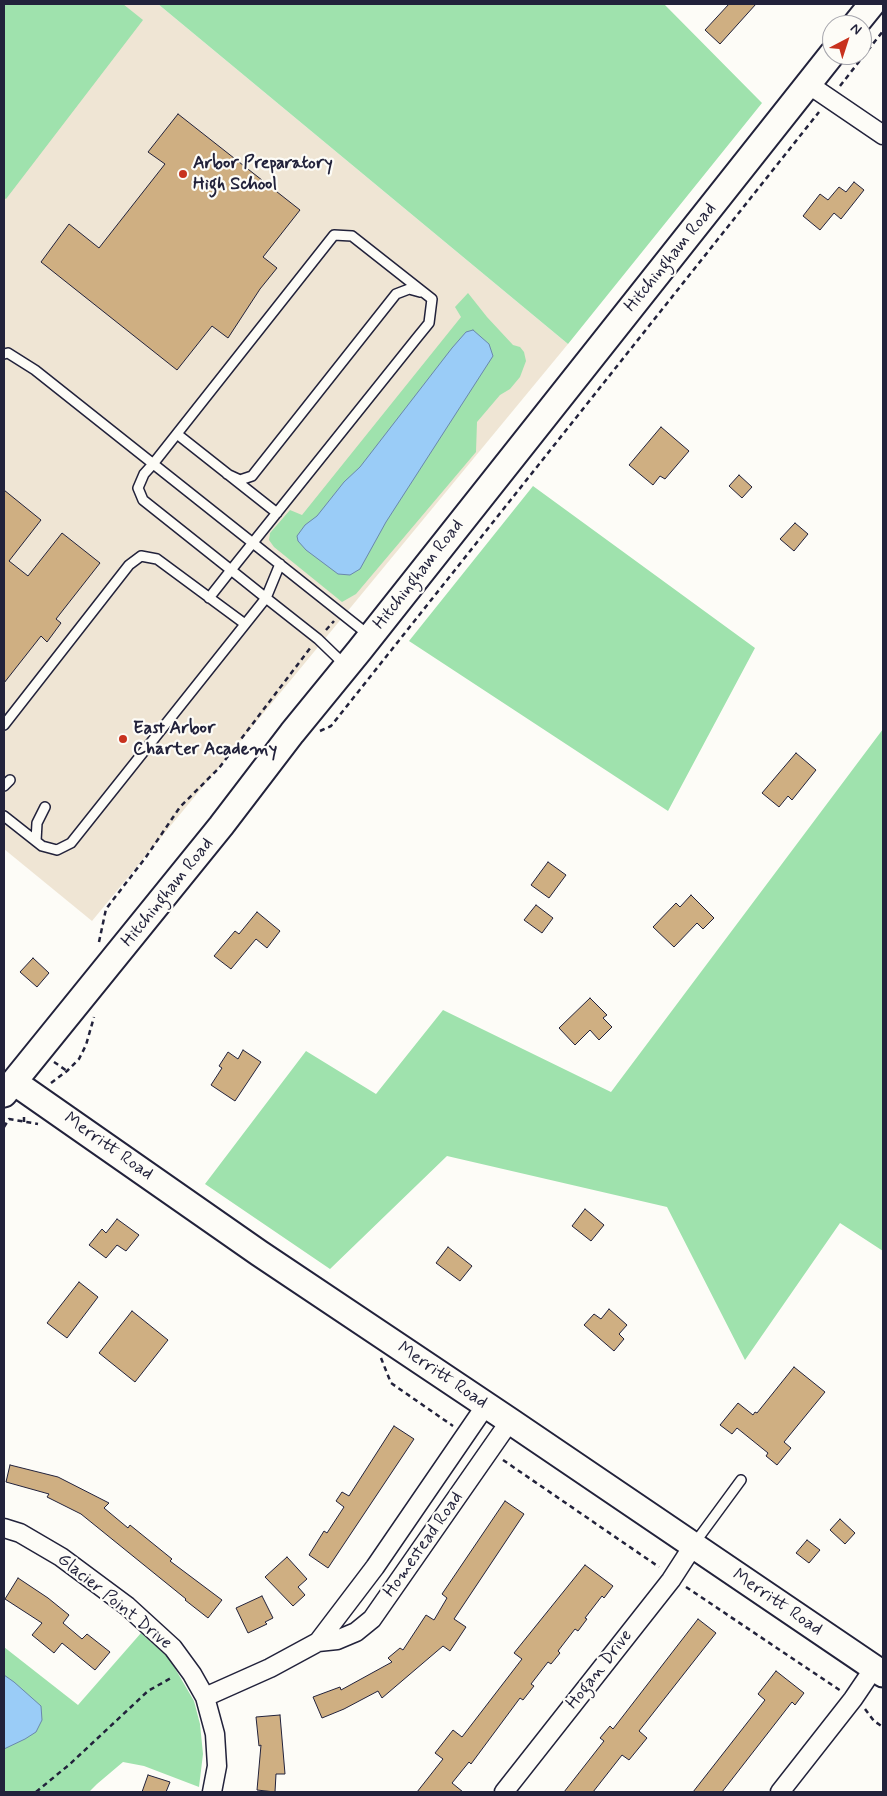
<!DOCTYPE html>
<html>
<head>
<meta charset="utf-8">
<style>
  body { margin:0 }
  #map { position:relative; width:887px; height:1796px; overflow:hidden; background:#fdfcf7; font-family:Mynerve,sans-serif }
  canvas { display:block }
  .frame { position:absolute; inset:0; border:5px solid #22223b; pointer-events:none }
  .north { position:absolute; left:822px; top:15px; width:50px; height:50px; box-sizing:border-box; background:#fdfcf7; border:1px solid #a5a5ac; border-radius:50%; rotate:40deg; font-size:14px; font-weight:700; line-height:20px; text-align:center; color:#22223b }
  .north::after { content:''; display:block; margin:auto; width:18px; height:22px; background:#c8321e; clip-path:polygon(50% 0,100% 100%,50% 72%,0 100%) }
</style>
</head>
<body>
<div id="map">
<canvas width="887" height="1796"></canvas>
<div class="frame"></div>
<div class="north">N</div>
</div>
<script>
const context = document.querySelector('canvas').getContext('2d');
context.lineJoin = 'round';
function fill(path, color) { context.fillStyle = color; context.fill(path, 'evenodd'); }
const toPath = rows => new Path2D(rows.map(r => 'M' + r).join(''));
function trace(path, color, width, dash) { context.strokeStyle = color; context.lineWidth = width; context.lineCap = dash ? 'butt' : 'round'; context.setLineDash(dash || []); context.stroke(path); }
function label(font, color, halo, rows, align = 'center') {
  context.font = font + ' Mynerve,sans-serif'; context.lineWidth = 4.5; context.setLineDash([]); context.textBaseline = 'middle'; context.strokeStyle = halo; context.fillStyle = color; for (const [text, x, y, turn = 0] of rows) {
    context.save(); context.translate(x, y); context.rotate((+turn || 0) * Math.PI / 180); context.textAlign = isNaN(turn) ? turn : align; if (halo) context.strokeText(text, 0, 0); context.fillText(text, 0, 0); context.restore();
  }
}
const built = toPath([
  [4,4,158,4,568,344,92,921,4,849]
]);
const green = toPath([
  [4,4,123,4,143,20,6,199,4,198],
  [158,4,664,4,762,103,568,344],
  [468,293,487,317,513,345,520,347,524,352,526,361,520,377,510,389,500,395,477,422,476,452,356,594,342,602,274,547,269,540,270,533,290,510,302,515,461,317,455,307],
  [533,486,755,648,668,811,409,641],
  [883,729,883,1251,840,1223,745,1360,667,1207,447,1156,330,1269,205,1184,306,1051,376,1094,443,1010,611,1092],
  [141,1633,169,1658,194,1701,200,1724,203,1754,199,1787,144,1766,123,1762,97,1784,89,1792,4,1792,4,1647,78,1705]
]);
const water = toPath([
  [473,330,489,344,493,356,386,522,360,569,350,575,338,574,306,550,298,541,297,536,305,525,317,516,344,482,360,467,452,348,466,332,473,330],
  [4,1675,14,1682,41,1706,42,1720,36,1732,25,1739,4,1749,4,1675]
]);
const building = toPath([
  [729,4,756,4,720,44,705,30,729,4],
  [178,114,300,210,263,257,277,268,260,289,228,338,212,326,177,370,41,262,69,224,99,248,165,164,148,152,178,114],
  [854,182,864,190,841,219,834,213,820,230,803,216,820,194,828,200,839,187,846,192,854,182],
  [661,427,689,451,665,479,660,476,653,485,629,465,661,427],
  [739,475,752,487,742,498,729,486,739,475],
  [4,490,41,520,9,561,28,576,62,533,100,563,56,619,61,623,47,642,41,636,4,683,4,490],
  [795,523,808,534,794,551,780,539,795,523],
  [796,753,816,770,792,800,788,796,779,807,762,793,796,753],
  [548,862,566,875,549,898,531,885,548,862],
  [691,895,714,918,703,929,697,923,674,947,653,927,676,903,680,907,691,895],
  [536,905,553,918,542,933,524,920,536,905],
  [257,912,280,931,267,948,256,939,231,969,214,956,235,931,239,934,257,912],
  [33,958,49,973,37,987,20,972,33,958],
  [590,998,607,1015,603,1018,612,1027,599,1040,590,1030,575,1045,559,1028,590,998],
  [243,1050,261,1062,235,1101,211,1085,222,1068,219,1066,228,1052,238,1059,243,1050],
  [585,1209,604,1225,591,1241,572,1226,585,1209],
  [117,1219,139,1235,126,1251,117,1245,106,1258,89,1245,102,1229,106,1233,117,1219],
  [448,1247,472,1266,460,1281,436,1263,448,1247],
  [79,1282,98,1297,67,1338,47,1323,79,1282],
  [609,1309,627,1325,619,1334,624,1339,614,1351,584,1325,594,1314,601,1319,609,1309],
  [132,1311,168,1340,135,1382,99,1353,132,1311],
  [794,1367,825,1392,784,1442,791,1448,777,1465,766,1456,768,1453,737,1428,732,1434,720,1425,738,1403,753,1415,755,1412,757,1413,794,1367],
  [394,1426,414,1439,328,1568,309,1555,324,1531,327,1533,344,1507,336,1501,342,1492,349,1496,394,1426],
  [10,1465,58,1477,109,1503,104,1508,128,1528,130,1525,172,1559,170,1561,222,1600,208,1618,185,1600,186,1599,81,1514,47,1497,49,1494,6,1482,10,1465],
  [505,1501,524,1514,454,1619,466,1627,450,1651,443,1646,382,1698,378,1691,344,1709,322,1718,313,1697,340,1687,341,1690,392,1662,388,1658,400,1648,403,1650,426,1615,434,1620,447,1598,442,1594,505,1501],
  [840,1519,855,1533,845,1544,830,1530,840,1519],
  [807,1540,820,1550,809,1563,796,1553,807,1540],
  [287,1557,307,1579,298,1587,305,1595,293,1606,265,1577,287,1557],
  [585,1565,613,1586,604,1598,602,1596,585,1618,587,1619,578,1631,575,1629,558,1651,560,1653,551,1664,548,1662,531,1684,534,1686,523,1700,520,1698,471,1764,469,1762,452,1783,463,1792,417,1792,443,1759,435,1753,453,1730,462,1737,522,1659,514,1653,585,1565],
  [18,1578,48,1598,69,1615,63,1623,82,1639,87,1634,110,1652,95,1670,62,1643,54,1653,32,1635,42,1623,5,1599,18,1578],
  [262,1596,273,1618,265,1622,267,1624,248,1633,236,1608,262,1596],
  [698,1619,716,1633,639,1731,647,1738,629,1760,622,1755,593,1792,564,1792,604,1741,600,1738,610,1726,613,1729,698,1619],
  [776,1671,804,1693,795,1705,792,1702,722,1792,693,1792,765,1700,758,1694,776,1671],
  [280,1715,285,1774,276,1774,275,1792,257,1790,261,1745,259,1746,256,1717,280,1715],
  [148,1775,170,1782,166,1792,142,1792,148,1775]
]);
const path = toPath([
  [840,86,883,31],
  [326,630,334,621],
  [320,731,331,726,819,112],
  [99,942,106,909,146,857,180,807,219,768,311,647],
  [54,1062,67,1071],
  [51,1083,67,1071,79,1059,86,1045,94,1017],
  [24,1122,24,1113],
  [4,1127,9,1119,38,1124],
  [381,1358,391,1383,453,1426],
  [503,1460,659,1567],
  [686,1587,841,1691],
  [865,1709,874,1721,883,1727],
  [36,1792,70,1764,148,1691,171,1678]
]);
const lane = toPath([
  [4,354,8,353,35,370,370,636],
  [177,434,277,513],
  [227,474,240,480,252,476,396,294,409,289,420,292],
  [209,598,231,570,416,339,429,323,432,299,352,236,334,235,153,464,144,474,138,488,143,500,231,570,266,598,318,639,346,666],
  [4,725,129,565,141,556,157,559,245,624],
  [4,786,10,780],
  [4,816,42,846,57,850,71,843,266,598,280,564],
  [36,841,37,823,45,807],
  [694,1544,741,1480]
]);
const street = toPath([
  [808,84,883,135],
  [4,1528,20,1533,61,1557,127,1606,173,1648,192,1674,205,1697,215,1734,217,1766,212,1792],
  [318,1642,375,1567,486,1405],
  [205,1697,270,1668,318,1642,337,1640,356,1632,372,1619,510,1421],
  [504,1792,671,1580,693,1546],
  [780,1792,853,1699,874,1668]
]);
const secondary = toPath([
  [855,25,872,4],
  [14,1082,259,1253,510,1421,883,1674],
  [4,1094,221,826,292,733,359,651,832,54]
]);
const markers = [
  [183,174,5,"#c8321e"],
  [123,739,5,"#c8321e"]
];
const poiNames = [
  ["Arbor Preparatory",193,164],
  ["High School",193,185],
  ["East Arbor",133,729],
  ["Charter Academy",133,750]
];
const streetNames = [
  ["Hitchingham Road",671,258,-51],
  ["Hitchingham Road",419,575,-52],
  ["Hitchingham Road",168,893,-51],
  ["Merritt Road",108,1147,35],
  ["Merritt Road",442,1376,34],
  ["Homestead Road",424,1545,-55],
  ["Glacier Point Drive",114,1602,39],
  ["Merritt Road",777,1603,34],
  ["Hogan Drive",600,1670,-52]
];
fill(built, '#efe5d4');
fill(green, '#9fe2ad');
fill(water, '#9accf7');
trace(water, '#6a88ac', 1);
fill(building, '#cfaf82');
trace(building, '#22223b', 1);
trace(lane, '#22223b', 12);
trace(street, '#22223b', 21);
trace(secondary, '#22223b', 29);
trace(path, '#22223b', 2.5, [5, 4]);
trace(lane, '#fdfcf7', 9);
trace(street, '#fdfcf7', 18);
trace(secondary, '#fdfcf7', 25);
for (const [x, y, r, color] of markers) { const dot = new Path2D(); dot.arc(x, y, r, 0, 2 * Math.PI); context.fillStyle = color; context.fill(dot); trace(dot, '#fdfcf7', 2); }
label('bold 18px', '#22223b', '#fdfcf7', poiNames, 'left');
label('18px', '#22223b', '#fdfcf7', streetNames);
</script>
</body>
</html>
